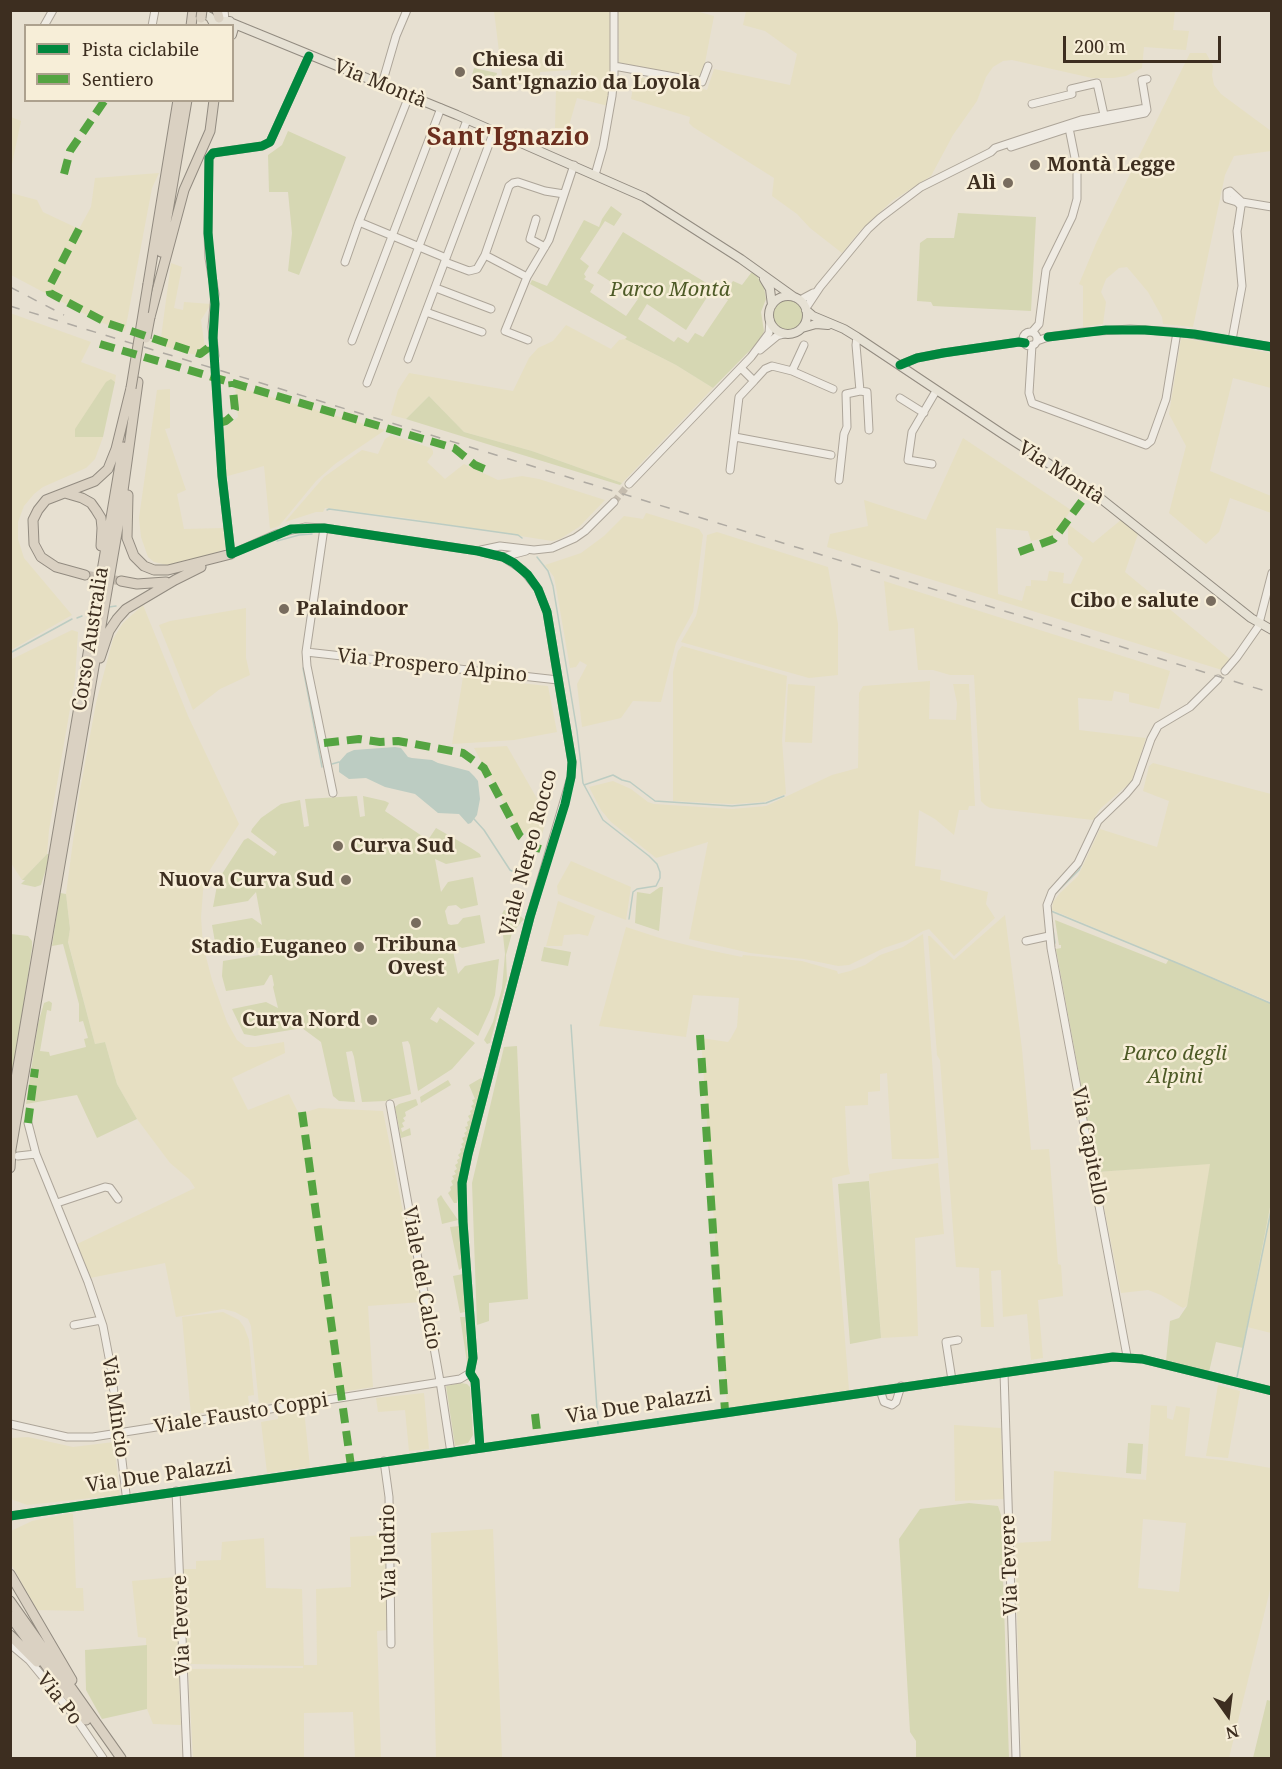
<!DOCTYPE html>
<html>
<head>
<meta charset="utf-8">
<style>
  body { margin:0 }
  #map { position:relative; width:1282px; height:1769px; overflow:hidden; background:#e7e0d1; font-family:"Noto Serif",serif }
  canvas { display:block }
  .frame { position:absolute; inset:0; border:12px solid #3d2e20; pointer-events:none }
  .legend { position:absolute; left:24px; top:24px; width:210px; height:78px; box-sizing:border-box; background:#f7eed8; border:2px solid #ada18e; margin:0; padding:8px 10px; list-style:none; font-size:18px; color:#3d2e20 }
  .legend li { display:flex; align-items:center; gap:12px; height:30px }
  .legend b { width:30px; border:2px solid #ada18e }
  .north { position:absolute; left:1198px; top:1685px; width:60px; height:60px; -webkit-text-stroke:4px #f7eed8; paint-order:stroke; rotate:166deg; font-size:16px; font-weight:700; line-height:24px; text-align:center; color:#3d2e20 }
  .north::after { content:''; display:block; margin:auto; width:21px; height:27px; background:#3d2e20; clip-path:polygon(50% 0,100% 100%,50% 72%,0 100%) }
  .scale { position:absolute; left:1063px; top:36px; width:158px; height:27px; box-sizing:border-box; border:3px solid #3d2e20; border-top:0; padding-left:8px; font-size:18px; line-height:21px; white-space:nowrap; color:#3d2e20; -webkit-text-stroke:4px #f7eed8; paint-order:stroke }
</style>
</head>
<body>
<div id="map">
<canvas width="1282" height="1769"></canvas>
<div class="frame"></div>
<ul class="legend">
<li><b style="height:8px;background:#00873e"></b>Pista ciclabile</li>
<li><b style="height:8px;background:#54a441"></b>Sentiero</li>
</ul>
<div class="north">N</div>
<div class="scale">200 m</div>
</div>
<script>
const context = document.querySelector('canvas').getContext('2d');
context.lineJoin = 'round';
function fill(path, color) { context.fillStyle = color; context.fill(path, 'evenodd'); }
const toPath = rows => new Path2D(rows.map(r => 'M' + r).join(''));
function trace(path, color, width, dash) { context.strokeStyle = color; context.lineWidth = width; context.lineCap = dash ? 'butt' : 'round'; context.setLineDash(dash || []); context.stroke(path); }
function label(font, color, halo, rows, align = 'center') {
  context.font = font + ' "Noto Serif",serif'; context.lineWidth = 5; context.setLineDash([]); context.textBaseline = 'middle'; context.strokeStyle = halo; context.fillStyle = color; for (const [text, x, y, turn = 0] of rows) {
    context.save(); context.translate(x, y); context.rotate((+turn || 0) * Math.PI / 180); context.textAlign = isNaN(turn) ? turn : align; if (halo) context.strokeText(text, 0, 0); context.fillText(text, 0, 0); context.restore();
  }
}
const farmland = toPath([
  [1175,10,1173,30,1189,31,1186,50,1144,47,1142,68,1126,76,1113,78,1092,78,1012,60,1003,61,993,67,986,77,977,101,953,135,931,176,892,201,859,232,842,253,810,228,797,214,772,196,774,178,693,127,689,123,690,117,631,99,635,76,707,90,714,69,790,85,797,54,765,31,743,25,746,11],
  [494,11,610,11,612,72,608,106,577,98,568,129,555,128,556,89,571,89,571,70,540,72,540,85,503,84],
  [618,11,696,11,714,16,702,78,699,80,619,65],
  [1190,53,1206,53,1213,66,1212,75,1214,85,1221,94,1271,131,1271,151,1234,156,1225,175,1193,327,1163,324,1162,317,1148,292,1127,267,1119,268,1106,279,1101,292,1106,302,1103,324,1083,327,1083,286,1079,284,1097,241],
  [11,117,21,121,11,169,10,117],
  [159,173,152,188,125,331,100,322,11,275,11,193,37,200,43,212,79,229,91,207,95,178],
  [171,263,182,267,174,308,183,310,184,302,211,304,201,320,205,348,203,357,160,345],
  [10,313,91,342,81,362,116,375,115,382,111,379,75,437,103,437,95,459,86,468,43,487,34,494,24,506,18,522,18,539,24,558,72,615,11,650],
  [566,325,611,349,619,340,625,339,676,365,713,388,622,483,532,451,464,432,429,396,406,419,391,415,398,390,409,373,513,391,529,358,538,348,553,341],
  [1181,338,1271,353,1271,388,1233,378,1210,471,1271,496,1271,513,1230,498,1219,532,1206,544,1169,513,1186,446,1169,414],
  [235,387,237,387,385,430,335,464,316,481,279,526,270,529,264,466,224,477,221,434,223,429,238,417],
  [170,389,170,428,165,429,186,490,177,494,184,529,223,528,226,549,182,564,172,566,154,562,148,557,141,537,139,518,157,390],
  [391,435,431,448,433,451,433,454,427,462,445,479,464,464,498,480,522,476,539,479,605,500,579,527,560,539,552,541,406,518,325,508,323,512,316,512,285,522,324,477,362,450,378,454,385,439],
  [963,438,1071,510,1057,531,1050,537,1031,541,1028,531,996,528,998,594,1022,601,1026,586,1031,586,1031,580,1047,581,1049,571,1064,573,1063,583,1071,584,1083,558,1068,544,1068,524,1093,543,1122,519,1139,531,1125,572,1231,660,1222,670,827,547,830,534,868,526,864,500,926,520],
  [646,513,699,529,703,535,693,612,676,643,661,702,633,701,621,718,582,727,577,684,587,665,580,661,576,667,570,668,556,587,554,577,545,565,581,553,604,536,624,516,643,519],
  [717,532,828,567,838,624,838,675,809,678,681,642,696,616,700,599,707,535],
  [884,581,1170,671,1159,709,1129,702,1129,694,1114,691,1112,701,1078,698,1079,730,1146,738,1132,781,1100,809,1093,820,990,808,985,805,981,801,974,675,950,675,933,670,918,670,914,628,889,631],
  [143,605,188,716,239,824,208,873,203,891,201,917,203,945,212,980,227,1022,237,1040,246,1047,255,1047,284,1042,285,1053,232,1078,248,1110,289,1094,299,1114,319,1108,383,1111,421,1302,368,1306,373,1387,259,1405,251,1326,248,1319,235,1312,223,1309,176,1317,165,1263,90,1278,77,1244,195,1188,189,1179,170,1163,137,1119,117,1084,105,1042,95,1044,68,941,70,929,66,894,79,796,96,703,113,639,123,623],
  [246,608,246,658,250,675,220,689,193,710,159,625,170,621],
  [72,630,78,632,75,680,49,830,47,854,22,880,11,863,10,660],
  [682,646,787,676,782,740,786,794,764,802,732,804,673,801,673,672,678,651],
  [463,677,548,686,557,732,514,740,452,744],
  [930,681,929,719,956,720,957,703,953,684,969,684,975,806,969,806,968,810,959,810,954,835,935,819,919,810,915,866,941,870,940,880,988,892,986,904,995,918,954,956,929,929,923,931,908,940,884,948,849,965,838,966,804,959,750,953,689,939,708,842,656,858,611,822,601,810,589,787,613,781,631,789,648,802,654,804,732,809,766,806,832,775,858,768,859,693,863,686],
  [788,684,815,686,812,743,785,742],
  [507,746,547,816,541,839,518,830,474,748],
  [1153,763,1271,794,1271,1002,1052,910,1053,902,1060,893,1078,876,1100,829,1157,847,1169,801,1143,791,1149,766],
  [571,861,631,887,626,920,558,894,557,886],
  [558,901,595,916,588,936,579,934,564,935,562,946,546,946],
  [1005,915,1022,1049,1031,1150,1049,1149,1058,1264,1061,1265,1063,1296,1038,1300,1043,1358,1031,1360,1027,1314,1003,1317,1001,1270,991,1271,994,1327,981,1327,979,1268,956,1267,940,1060,937,1055,928,936,930,936,954,960],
  [626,927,663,939,703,949,742,957,743,955,802,961,837,971,838,974,850,971,865,965,880,955,903,947,923,934,939,1158,926,1159,892,1159,887,1073,880,1074,880,1091,868,1092,868,1105,845,1106,848,1165,850,1174,832,1178,849,1390,727,1408,701,1038,728,1042,731,1038,737,1027,739,998,693,995,686,1037,599,1026],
  [938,1163,944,1234,915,1238,918,1336,881,1338,869,1174],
  [1211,1163,1187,1306,1183,1308,1161,1295,1148,1290,1121,1293,1097,1172],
  [1271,1202,1271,1333,1247,1327],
  [223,1312,239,1320,244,1327,249,1340,254,1395,248,1396,249,1405,191,1415,182,1317],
  [1218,1385,1240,1391,1228,1458,1206,1456],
  [424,1393,429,1449,409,1451,405,1410,378,1412,376,1398],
  [1151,1405,1167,1406,1167,1418,1173,1420,1176,1406,1190,1408,1185,1456,1229,1461,1271,1468,1271,1586,1229,1758,1021,1758,1015,1543,1051,1541,1054,1471,1146,1480],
  [1143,1519,1186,1523,1179,1592,1138,1588],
  [304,1410,310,1467,267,1473,261,1422,278,1419,278,1414],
  [954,1425,1001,1428,1004,1499,955,1501],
  [28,1437,73,1447,114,1442,120,1495,27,1505,11,1499,11,1438],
  [70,1513,73,1514,76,1588,83,1588,84,1611,37,1610,11,1564,11,1531,32,1521],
  [493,1529,502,1758,436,1758,431,1533],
  [385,1535,388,1630,377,1631,381,1758,355,1758,353,1712,304,1713,304,1758,193,1758,188,1669,303,1668,303,1666,187,1664,182,1569,196,1569,196,1561,221,1560,222,1542,264,1538,266,1588,302,1589,304,1665,317,1665,316,1589,351,1587,350,1537],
  [175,1577,181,1725,153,1724,147,1709,146,1638,138,1637,132,1581]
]);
const green = toPath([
  [474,68,497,73,493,88,470,83],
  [288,131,346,157,299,275,288,271,292,233,288,192,269,192,268,155,282,145],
  [611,206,622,214,614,226,605,221,580,259,589,266,584,274,586,277,584,279,594,285,590,292,626,316,638,299,597,273,623,232,708,284,711,291,686,330,647,304,638,319,674,342,678,337,688,343,695,333,703,337,728,300,722,296,733,281,742,285,751,273,755,273,764,287,766,299,761,312,764,331,761,339,713,388,676,365,625,339,627,337,530,284,532,280,547,286,584,220,599,227,602,219],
  [958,213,1036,217,1031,311,933,306,931,302,917,301,920,243,927,238,954,238],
  '773 315a15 15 0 1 1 30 0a15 15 0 1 1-30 0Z',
  [111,379,115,382,103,437,75,437,75,429,106,382],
  [429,396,464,432,532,451,622,483,620,485,406,419],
  [357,796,360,817,365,816,363,796,385,801,389,803,385,811,428,840,436,828,471,848,480,854,481,857,446,864,435,859,441,892,448,882,473,877,478,905,461,909,456,905,448,906,445,911,448,924,451,925,458,924,463,918,480,915,485,943,462,948,451,942,458,974,465,966,499,959,495,995,490,1010,478,1036,438,1007,430,1019,437,1023,440,1018,475,1043,452,1069,418,1091,410,1045,408,1041,402,1042,411,1094,385,1101,362,1102,354,1057,352,1051,346,1052,355,1102,339,1101,333,1096,321,1042,302,1028,255,1036,244,1034,232,1009,266,1002,278,1008,273,987,274,985,272,975,270,975,264,985,226,991,222,976,223,961,259,955,268,956,266,944,263,947,222,954,215,942,212,925,252,918,262,925,256,892,248,901,213,907,218,880,244,840,248,838,274,856,277,852,251,832,252,829,261,818,281,804,300,800,304,827,309,826,305,799],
  [47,854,49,854,46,869,41,885,35,887,21,884,25,880,22,880],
  [660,887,663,887,659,931,635,923,637,892,650,894],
  [60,893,66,894,70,929,68,942,95,1044,105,1042,117,1084,137,1119,97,1138,77,1095,26,1104,38,1024,44,1003,49,1001,52,1003,51,1011,47,1010,40,1051,49,1052,50,1056,86,1047,84,1039,88,1038,83,1021,79,1022,79,1004,63,944,52,946],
  [504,910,518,914,524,919,512,933,506,955,507,980,490,1043,487,1044,484,1040,493,1022,502,988,505,954,501,916],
  [1055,920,1166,964,1169,959,1271,1003,1271,1202,1243,1348,1216,1342,1209,1372,1166,1361,1170,1321,1179,1318,1187,1306,1210,1164,1097,1172,1056,949,1061,948,1061,945,1059,945],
  [11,934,28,936,32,941,32,948,11,1089],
  [544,947,571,952,568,966,541,961],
  [517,1046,528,1299,489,1303,489,1321,477,1325,472,1183,504,1047],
  [481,1078,483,1079,460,1169,457,1203,454,1203,448,1193,451,1190,450,1187,453,1185,451,1181,454,1179,452,1176,456,1174,454,1171,457,1169,455,1165,458,1163,457,1160,460,1158,458,1155,461,1152,460,1149,463,1147,461,1144,464,1142,462,1138,466,1136,464,1133,467,1131,465,1127,468,1126,467,1122,470,1120,468,1116,471,1114,470,1111,473,1109,471,1106,474,1104,472,1100,475,1099,469,1085],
  [448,1080,451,1085,421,1103,420,1097],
  [416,1099,418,1105,405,1112,406,1116,403,1118,405,1121,402,1123,404,1127,401,1128,402,1132,410,1128,411,1135,401,1138,395,1107,399,1104],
  [869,1181,881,1338,850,1344,838,1184],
  [441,1195,444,1200,458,1220,442,1224,437,1199],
  [459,1226,463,1267,459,1270,450,1227],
  [463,1274,465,1312,460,1313,453,1276],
  [460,1317,465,1317,468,1361,466,1370,467,1362],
  [461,1383,467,1384,470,1387,473,1435,468,1443,455,1446,446,1386],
  [1128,1443,1143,1444,1141,1474,1126,1473],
  [969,1503,998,1506,1001,1515,1009,1758,916,1758,916,1741,910,1732,899,1539,920,1509],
  [147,1645,147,1709,102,1719,86,1690,85,1650],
  [1267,1700,1271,1701,1271,1758,1253,1758]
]);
const water = toPath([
  [395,747,401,748,408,757,412,758,432,760,438,763,469,771,474,776,478,781,480,799,477,815,471,823,468,824,459,814,438,813,415,794,385,787,366,778,349,779,339,772,339,762,347,753,354,750]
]);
const stream = toPath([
  [327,510,329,509,440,524,518,535,522,538],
  [277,541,299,535,312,534],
  [537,557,548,571,553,586,577,731,583,783,603,820,649,856,657,864,660,872,660,878,656,886,637,889,633,892,629,919],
  [109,607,116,606],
  [77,618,82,616],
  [10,653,72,619],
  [303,668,322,767],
  [332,764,339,762],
  [584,785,613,775,622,780,630,782,655,801,732,806,766,803,784,796],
  [474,819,484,830,510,870,514,872,520,872,525,868,527,861],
  [1054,895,1079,870,1086,854],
  [1051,911,1182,965,1272,1004],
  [1053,929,1055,943],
  [571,1025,598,1424],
  [1237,1377,1272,1206]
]);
const minorTunnel = toPath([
  [215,356,216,379],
  [614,502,629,484]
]);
const highwayTunnel = toPath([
  [85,575,121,581]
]);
const minor = toPath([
  [224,10,225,20],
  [44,26,53,10],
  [152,26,155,10],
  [614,66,702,82,708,66],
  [382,84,396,36,407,10],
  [1032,104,1072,94,1071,89,1097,83,1104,115],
  [1011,147,1069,128,1145,113,1147,110,1142,80,1147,79],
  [595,175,603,147,612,96,614,75,614,10],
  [1242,202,1272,207],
  [536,219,530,239,545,247],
  [359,222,446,258],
  [485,255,527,277],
  [345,262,359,222,409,96],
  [445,262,469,271,477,269,485,255,509,186,513,183,518,182,545,191,564,194],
  [436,288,491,309],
  [800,300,813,293],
  [806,308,820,287,868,229,880,218,921,187,991,152,995,148,1022,139,1081,120,1146,108],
  [426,312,482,332],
  [1032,332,1039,324,1046,270,1072,217,1077,199,1077,168,1069,128],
  '1023 339a7 7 0 1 1 14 0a7 7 0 1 1-14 0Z',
  [528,340,505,331,527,277,549,240,574,165],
  [1232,340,1242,286,1237,231,1238,226,1241,206,1242,202,1230,191,1227,192,1227,199,1237,202,1241,206],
  [352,341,441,108],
  [1037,341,1048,337,1084,332,1130,329,1177,332,1272,347],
  [1032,345,1029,393,1032,403,1146,445,1151,441,1166,399,1177,332],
  [760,350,777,336,784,334],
  [215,356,212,327,215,294,209,258,208,233,209,158,213,153,262,146,270,142,309,56],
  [408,359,494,131],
  [900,365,917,358,943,353,1019,342,1025,343],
  [741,368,754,381,765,369,772,366,792,371,833,389],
  [792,371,804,345],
  [216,379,222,476,231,554,276,534,305,527,324,528,478,551,503,557,523,570,538,589,547,612,572,762,571,777,530,917,468,1154,462,1183,463,1222,473,1358,470,1373,475,1381,480,1448],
  [367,383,467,120],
  [860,391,867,392,869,430],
  [900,398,924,413],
  [735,437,831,455],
  [932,464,908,460,912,432,936,391],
  [730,470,739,397,754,381],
  [839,480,844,434,847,427,846,394,860,391,856,345,857,337],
  [629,484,751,357,769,333,770,320],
  [324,528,306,652,307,666,333,793],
  [481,550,500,546,534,550,552,548,575,538,585,531,614,502],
  [503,557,526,551],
  [306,652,558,680],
  [1225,671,1237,657,1258,627,1272,573],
  [1026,941,1049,936],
  [390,1104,440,1381,451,1453],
  [28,1123,36,1154,88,1282,103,1326,111,1368,126,1494],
  [18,1156,36,1154],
  [57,1203,105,1187,110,1188,118,1199],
  [74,1325,101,1320],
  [1127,1356,1051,948,1047,905,1052,892,1078,863,1098,821,1126,794,1136,782,1151,739,1158,726,1190,707,1218,679],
  [1004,1372,1016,1758],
  [952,1380,946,1342,958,1340],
  [880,1390,884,1402,892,1405,896,1402,901,1386],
  [10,1424,67,1437,93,1437,460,1379,470,1373],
  [384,1461,389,1497,391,1644],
  [176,1491,187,1758],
  [10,1516,1113,1357,1142,1359,1272,1391],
  [10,1644,29,1660,47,1682,77,1720,103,1758]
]);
const major = toPath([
  [198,11,210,17,215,26],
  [232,23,457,115,644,197,741,259,794,297],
  [217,26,222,21,230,21,234,28,232,35],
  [764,279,770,289,772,305],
  '769 315a19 19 0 1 1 38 0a19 19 0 1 1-38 0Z',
  [806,310,813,316,844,329,857,337,1004,435,1090,490,1251,618,1272,630],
  [802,328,816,324,828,325]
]);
const highway = toPath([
  [217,10,219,18],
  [191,26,193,10],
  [161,252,187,100],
  [148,284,178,100],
  [150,317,184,190,210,131,214,100],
  [65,493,82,498,91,503,96,510,101,518,102,528,101,546],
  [128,495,127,538,134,556,144,566,154,570,168,570,231,554],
  [85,575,56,567,41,557,34,544,33,520,38,510,46,500,95,481,108,469,116,449,131,388],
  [121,581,137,584,166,582],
  [100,658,109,631,117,619,126,609,175,580,201,567],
  [10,1114,123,447],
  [10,1155,118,527,138,382],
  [10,1168,11,1152],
  [10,1574,72,1680],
  [10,1601,121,1758],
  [10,1616,86,1720],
  [10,1635,37,1662]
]);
const rail = toPath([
  [10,287,64,315],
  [10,306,1272,693]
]);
const highwayBridge = toPath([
  [201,18,202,10],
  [146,338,150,317],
  [131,388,148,284]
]);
const quiet = toPath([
  [64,174,70,151,105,100],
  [79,229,49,287,50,293,107,323,200,354,208,348,208,339],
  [100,344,454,448,475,465,487,470],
  [218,423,226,421,233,415,235,409,232,381],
  [1019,552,1054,539,1090,490],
  [324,743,359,739,380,742,398,741,463,753,484,768,520,836,534,847,550,852],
  [700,1035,725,1411],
  [302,1112,351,1466],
  [28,1123,35,1069],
  [535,1414,538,1440]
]);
const cycleway = toPath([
  [309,56,270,142,262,146,213,153,209,158,208,233,215,304,213,338,222,476,231,554,291,529,324,528,478,551,503,557,514,563,528,575,538,589,547,612,572,762,571,777,565,804,530,917,468,1154,462,1183,463,1222,473,1358,470,1373,475,1381,480,1448],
  [1048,337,1106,330,1145,330,1194,334,1272,347],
  [900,365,917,358,943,353,1019,342,1025,343],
  [10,1516,1113,1357,1142,1359,1272,1391]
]);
const markers = [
  [460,72,6,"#786c5e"],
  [1035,165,6,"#786c5e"],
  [1008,183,6,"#786c5e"],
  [1211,601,6,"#786c5e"],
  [284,609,6,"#786c5e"],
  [338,846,6,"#786c5e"],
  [346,880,6,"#786c5e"],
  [416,923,6,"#786c5e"],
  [359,947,6,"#786c5e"],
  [372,1020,6,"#786c5e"]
];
const poiNames = [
  ["Chiesa di",472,60,"left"],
  ["Sant'Ignazio da Loyola",472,83,"left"],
  ["Montà Legge",1047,165,"left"],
  ["Alì",996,183],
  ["Cibo e salute",1199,601],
  ["Palaindoor",296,609,"left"],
  ["Curva Sud",350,846,"left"],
  ["Nuova Curva Sud",334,880],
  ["Tribuna",416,945,"center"],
  ["Ovest",416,968,"center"],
  ["Stadio Euganeo",347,947],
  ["Curva Nord",360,1020]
];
const streetNames = [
  ["Via Montà",380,84,22],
  ["Via Montà",1061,473,33],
  ["Corso Australia",91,639,-81],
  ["Via Prospero Alpino",432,666,6],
  ["Viale Nereo Rocco",529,853,-75],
  ["Via Capitello",1089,1146,79],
  ["Viale del Calcio",421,1278,80],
  ["Via Due Palazzi",639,1406,-9],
  ["Via Mincio",115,1407,82],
  ["Viale Fausto Coppi",241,1414,-9],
  ["Via Due Palazzi",159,1476,-8],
  ["Via Judrio",389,1552,-91],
  ["Via Tevere",1010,1565,-92],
  ["Via Tevere",182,1625,-92],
  ["Via Po",59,1699,52]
];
const parkNames = [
  ["Parco Montà",670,290],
  ["Parco degli",1175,1054],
  ["Alpini",1175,1077]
];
const districtNames = [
  ["Sant'Ignazio",508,138]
];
fill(farmland, '#e6dfc2');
fill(green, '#d6d7b3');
fill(water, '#bcccc2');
trace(stream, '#bcccc2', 1.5);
trace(minorTunnel, '#c5bcae', 7, [7, 3.5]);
trace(highwayTunnel, '#c5bcae', 9, [9, 4.5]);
trace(minor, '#ada599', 9);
trace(major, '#928b80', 10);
trace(highway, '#928b80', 11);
trace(minor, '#efebe3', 7);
trace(major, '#e6e1d4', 8);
trace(highway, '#dad1c2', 9);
trace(rail, '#afaaa2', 1.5, [10, 10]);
trace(highwayBridge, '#928b80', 11, []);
trace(highwayBridge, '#dad1c2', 9);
trace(quiet, '#54a441', 8, [15, 8]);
trace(cycleway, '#00873e', 9);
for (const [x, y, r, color] of markers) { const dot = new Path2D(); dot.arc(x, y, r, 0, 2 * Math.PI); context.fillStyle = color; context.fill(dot); trace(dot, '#f7eed8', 2); }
label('bold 20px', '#3d2e20', '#f7eed8', poiNames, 'right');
label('20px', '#3d2e20', '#f7eed8', streetNames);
label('italic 20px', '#4d5a26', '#f7eed8', parkNames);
label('bold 26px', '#6b2e1e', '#f7eed8', districtNames);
</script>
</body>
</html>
